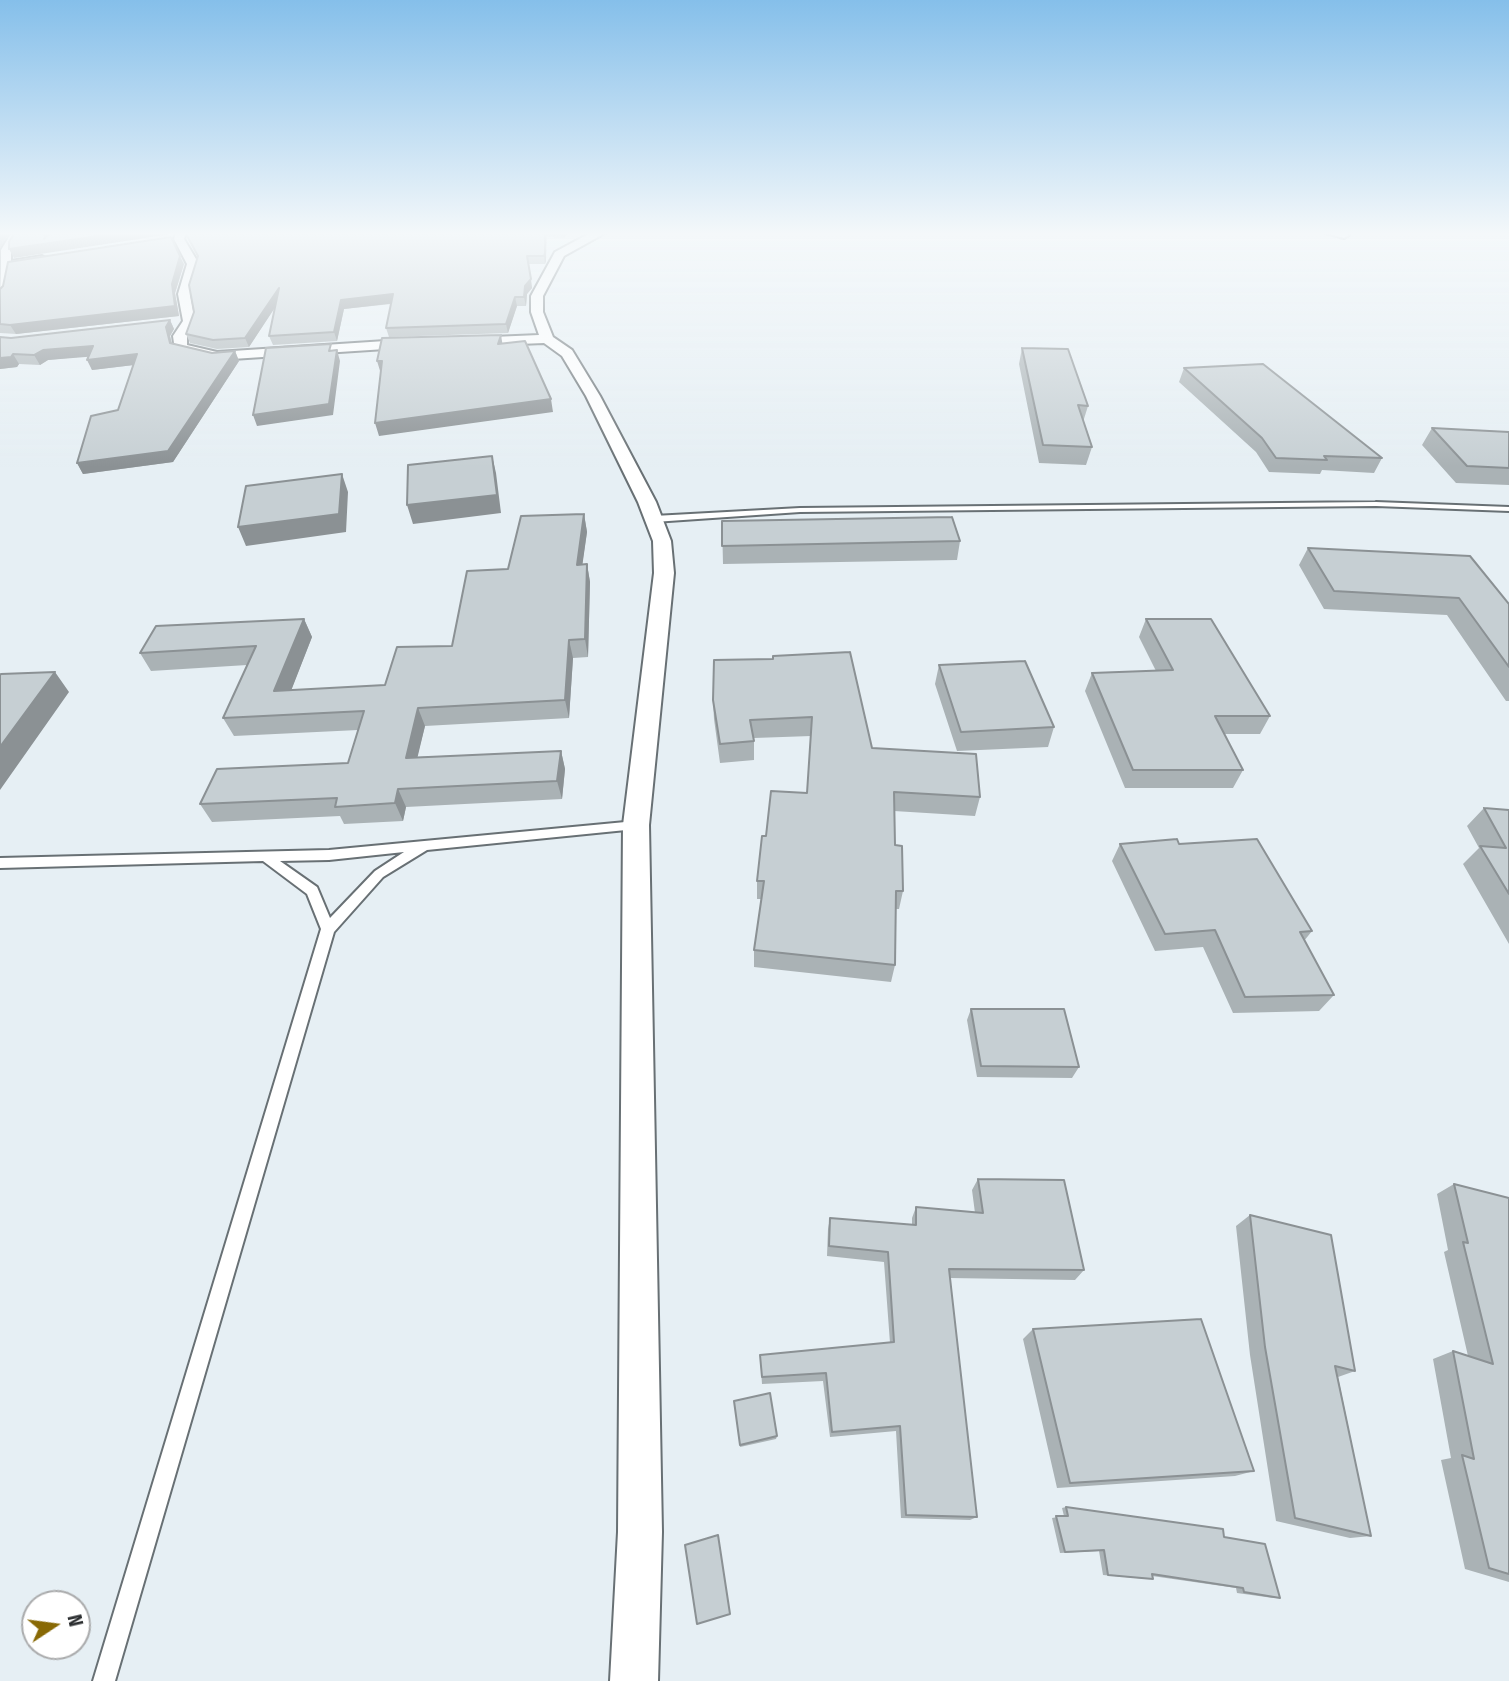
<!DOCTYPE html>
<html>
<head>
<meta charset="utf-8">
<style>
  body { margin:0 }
  #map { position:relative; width:1509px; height:1681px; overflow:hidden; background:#e6eff4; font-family:"Fira Sans Condensed",sans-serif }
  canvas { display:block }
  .north { position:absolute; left:21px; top:1590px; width:70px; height:70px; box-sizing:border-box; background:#fff; border:2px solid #aaabac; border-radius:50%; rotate:77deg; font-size:19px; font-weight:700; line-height:28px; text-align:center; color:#2a2d2f }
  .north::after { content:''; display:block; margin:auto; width:24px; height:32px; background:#886905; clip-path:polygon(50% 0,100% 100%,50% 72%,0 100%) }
</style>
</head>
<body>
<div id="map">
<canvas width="1509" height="1681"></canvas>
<div class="north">N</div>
</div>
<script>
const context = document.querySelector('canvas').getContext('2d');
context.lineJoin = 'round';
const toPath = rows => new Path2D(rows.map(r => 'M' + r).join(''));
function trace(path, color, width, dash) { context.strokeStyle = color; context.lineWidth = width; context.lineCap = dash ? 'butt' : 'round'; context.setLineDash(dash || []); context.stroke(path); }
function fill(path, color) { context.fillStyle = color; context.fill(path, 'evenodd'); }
const lane = toPath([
  [1376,502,1509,507,1509,511,1376,506,800,512,654,522,650,519,654,516,800,508,1376,502],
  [636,821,642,825,636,829,427,850,383,877,334,932,115,1681,93,1681,321,929,307,894,263,861,0,868,0,858,329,850,636,821],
  [404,852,375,871,330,918,317,887,280,861,329,860,404,852]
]);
const street = toPath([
  [12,232,22,232,11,250,11,261,42,256,48,259,11,268,6,295,0,299,1,250,12,232],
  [176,232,278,232,273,235,219,237,185,235,184,239,199,264,190,294,195,321,187,336,187,345,217,352,416,339,423,343,416,347,217,360,175,350,173,336,183,321,178,294,187,264,174,239,176,232],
  [592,232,607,232,564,256,543,296,543,312,553,337,572,350,600,396,656,502,671,541,674,573,649,825,662,1532,658,1681,610,1681,618,1532,623,825,654,573,653,541,638,502,586,396,562,356,544,343,469,346,462,342,469,338,539,335,531,312,531,296,555,252,592,232],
  [1322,232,1345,232,1349,235,1344,238,1322,232]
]);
const wall = toPath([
  [185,232,569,232,564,238,547,237,546,261,545,264,528,264,532,288,527,294,526,306,517,306,508,333,389,337,386,328,391,304,344,309,337,341,273,345,269,336,275,307,249,347,217,349,190,343,186,334,194,312,198,258],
  [184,264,175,293,179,316,16,334,0,333,0,289],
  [170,320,174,329,170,336,172,343,212,353,235,351,239,361,173,462,83,474,77,463,118,410,134,365,92,370,88,356,48,360,40,365,19,364,17,367,0,369,0,337,11,338],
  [1022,348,1088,406,1083,422,1092,447,1086,465,1039,463,1019,364],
  [1184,368,1382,458,1374,473,1322,470,1320,474,1269,472,1256,452,1179,382],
  [1432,428,1509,432,1509,485,1456,483,1422,445],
  [584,514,587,532,582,565,587,564,590,582,588,657,573,658,569,718,425,726,417,757,561,751,565,769,562,799,406,807,403,821,344,824,340,816,212,822,200,804,348,763,358,730,234,736,223,718,247,665,151,671,140,653,304,619,312,637,291,690,385,685,452,646,508,569],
  [722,521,960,541,957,560,723,564],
  [1308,548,1509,604,1509,701,1506,701,1447,615,1324,609,1299,565],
  [1146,619,1270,716,1260,734,1224,734,1243,770,1233,788,1125,788,1085,691,1092,673,1156,671,1139,637],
  [773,656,872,748,980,797,975,816,894,811,895,845,903,891,899,909,896,909,895,965,891,982,754,967,754,950,761,899,757,899,757,881,766,836,807,793,811,736,754,738,754,760,720,763,714,719,713,700,773,659],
  [939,665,1054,727,1048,747,957,751,935,684],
  [1484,808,1509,810,1509,944,1463,864,1479,848,1467,826],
  [1120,844,1312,931,1304,941,1334,995,1319,1011,1233,1013,1203,947,1155,951,1112,861],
  [971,1009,1079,1067,1072,1078,977,1077,967,1020],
  [978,1179,1084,1270,1075,1280,950,1278,977,1517,970,1520,901,1518,896,1431,830,1437,823,1381,762,1384,760,1355,890,1343,884,1262,827,1256,828,1229,830,1218,912,1225,912,1218,916,1207,975,1213,972,1190],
  [1454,1184,1509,1198,1509,1582,1465,1569,1441,1460,1451,1458,1433,1359,1453,1351,1468,1356,1444,1252,1448,1250,1437,1194],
  [1250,1215,1355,1371,1338,1377,1371,1536,1350,1538,1276,1521,1250,1355,1236,1226],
  [1033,1329,1254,1471,1235,1476,1057,1488,1023,1339],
  [734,1401,777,1436,776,1439,740,1447],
  [1066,1507,1224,1537,1280,1598,1273,1598,1237,1593,1236,1588,1152,1576,1153,1579,1147,1579,1103,1575,1099,1551,1060,1553,1052,1518,1064,1516,1062,1508]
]);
const shadedWall = toPath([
  [0,232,10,232,0,248],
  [46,232,174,232,172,234,14,258,9,249,44,239],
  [546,232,546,261,545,264,544,256],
  [563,232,569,232,564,238],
  [180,256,184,264,175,293,179,316,16,334,10,325,172,284],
  [531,279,532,288,527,294,526,306,524,297,525,286],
  [279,288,282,297,249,347,245,338],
  [393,294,396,303,344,309,337,341,334,332,341,300],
  [515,297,517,306,508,333,506,324],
  [170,320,174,329,170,336,174,353,170,343,166,327],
  [501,335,503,347,498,344],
  [93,346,98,356,48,360,40,365,34,355,43,350],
  [337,350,340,361,333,415,257,426,253,415],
  [235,351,239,361,173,462,83,474,77,463],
  [13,354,19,364,17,367,0,369,0,358],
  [137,354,142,364,92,370,87,360],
  [377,361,382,361,381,374],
  [551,399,553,412,379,436,375,423],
  [492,456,496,473,501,513,413,524,407,505],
  [342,474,348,492,346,532,246,546,238,527],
  [584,514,587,532,580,582,577,565],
  [587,564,590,582,588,657,585,639],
  [304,619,312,637,284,709,274,691],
  [569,640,573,658,569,718,565,700],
  [55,672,69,692,0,790,0,747],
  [418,708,425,726,413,776,406,758],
  [561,751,565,769,562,799,557,781],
  [398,789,406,807,403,821,395,803]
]);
const building = toPath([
  [15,232,46,232,44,239,51,232,125,232,9,249,9,242,15,232],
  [185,232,545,232,545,253,544,256,527,256,531,279,525,286,524,297,515,297,506,324,386,328,393,294,341,300,334,332,269,336,279,288,245,338,213,340,186,334,194,312,189,285,198,256,185,232],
  [171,237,180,256,172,284,175,306,10,325,0,324,0,289,3,286,8,262,171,237],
  [170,320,166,327,170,343,212,353,235,351,168,451,77,463,91,416,118,410,137,354,87,360,93,346,43,350,34,355,13,354,11,357,0,358,0,337,11,338,170,320],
  [501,335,498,344,525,341,551,399,375,423,382,361,377,361,382,338,501,335],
  [331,344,329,351,337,350,329,404,253,415,266,348,331,344],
  [1022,348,1068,349,1088,406,1078,405,1092,447,1043,445,1022,348],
  [1263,364,1382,458,1324,456,1327,460,1276,458,1262,438,1184,368,1263,364],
  [1432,428,1509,432,1509,468,1467,466,1432,428],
  [492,456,497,495,407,505,408,465,492,456],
  [342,474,339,514,238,527,246,486,342,474],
  [584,514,577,565,587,564,585,639,569,640,565,700,418,708,406,758,561,751,557,781,398,789,395,803,335,807,337,798,200,804,217,769,348,763,364,711,223,718,256,646,140,653,156,626,304,619,274,691,385,685,397,647,452,646,467,571,508,569,521,516,584,514],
  [952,517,960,541,722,546,722,521,952,517],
  [1308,548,1470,556,1509,604,1509,667,1459,598,1334,591,1308,548],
  [1146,619,1211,619,1270,716,1215,716,1243,770,1133,770,1092,673,1173,670,1146,619],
  [850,652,872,748,976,754,980,797,894,792,895,845,902,846,903,891,896,891,895,965,754,950,764,881,757,881,762,836,766,836,771,791,807,793,812,717,750,720,754,741,720,744,713,700,714,660,773,659,773,656,850,652],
  [1025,661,1054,727,961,732,939,665,1025,661],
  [55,672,0,747,0,675,1,674,55,672],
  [1484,808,1509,810,1509,894,1480,846,1506,848,1484,808],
  [1177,839,1179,844,1257,839,1312,931,1300,932,1334,995,1245,997,1215,930,1165,934,1120,844,1177,839],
  [971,1009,1064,1009,1079,1067,981,1066,971,1009],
  [978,1179,1064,1180,1084,1270,949,1269,977,1517,906,1515,900,1426,832,1432,826,1373,762,1377,760,1355,894,1342,888,1252,829,1246,830,1218,916,1225,916,1207,983,1213,978,1179],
  [1454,1184,1509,1198,1509,1574,1489,1568,1462,1455,1474,1459,1453,1351,1493,1364,1463,1242,1468,1243,1454,1184],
  [1250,1215,1331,1235,1355,1371,1335,1366,1371,1536,1295,1518,1265,1347,1250,1215],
  [1201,1319,1254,1471,1070,1483,1033,1329,1201,1319],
  [770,1393,777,1436,740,1445,734,1401,770,1393],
  [1066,1507,1223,1529,1224,1537,1265,1544,1280,1598,1244,1592,1243,1588,1152,1574,1153,1579,1108,1575,1104,1550,1065,1552,1056,1516,1068,1516,1066,1507],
  [718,1535,730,1614,697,1624,685,1545,718,1535]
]);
trace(lane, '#687074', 4);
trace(street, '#687074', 4);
fill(lane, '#fff');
fill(street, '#fff');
fill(wall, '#aab2b5');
fill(shadedWall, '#8b9194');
fill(building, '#c6cfd3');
trace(building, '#8b9194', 2);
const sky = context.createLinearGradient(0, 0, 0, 467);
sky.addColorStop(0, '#85bfea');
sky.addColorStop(0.5, '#f4f8fa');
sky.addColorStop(1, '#f4f8fa00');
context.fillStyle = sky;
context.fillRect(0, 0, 1509, 467);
</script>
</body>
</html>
